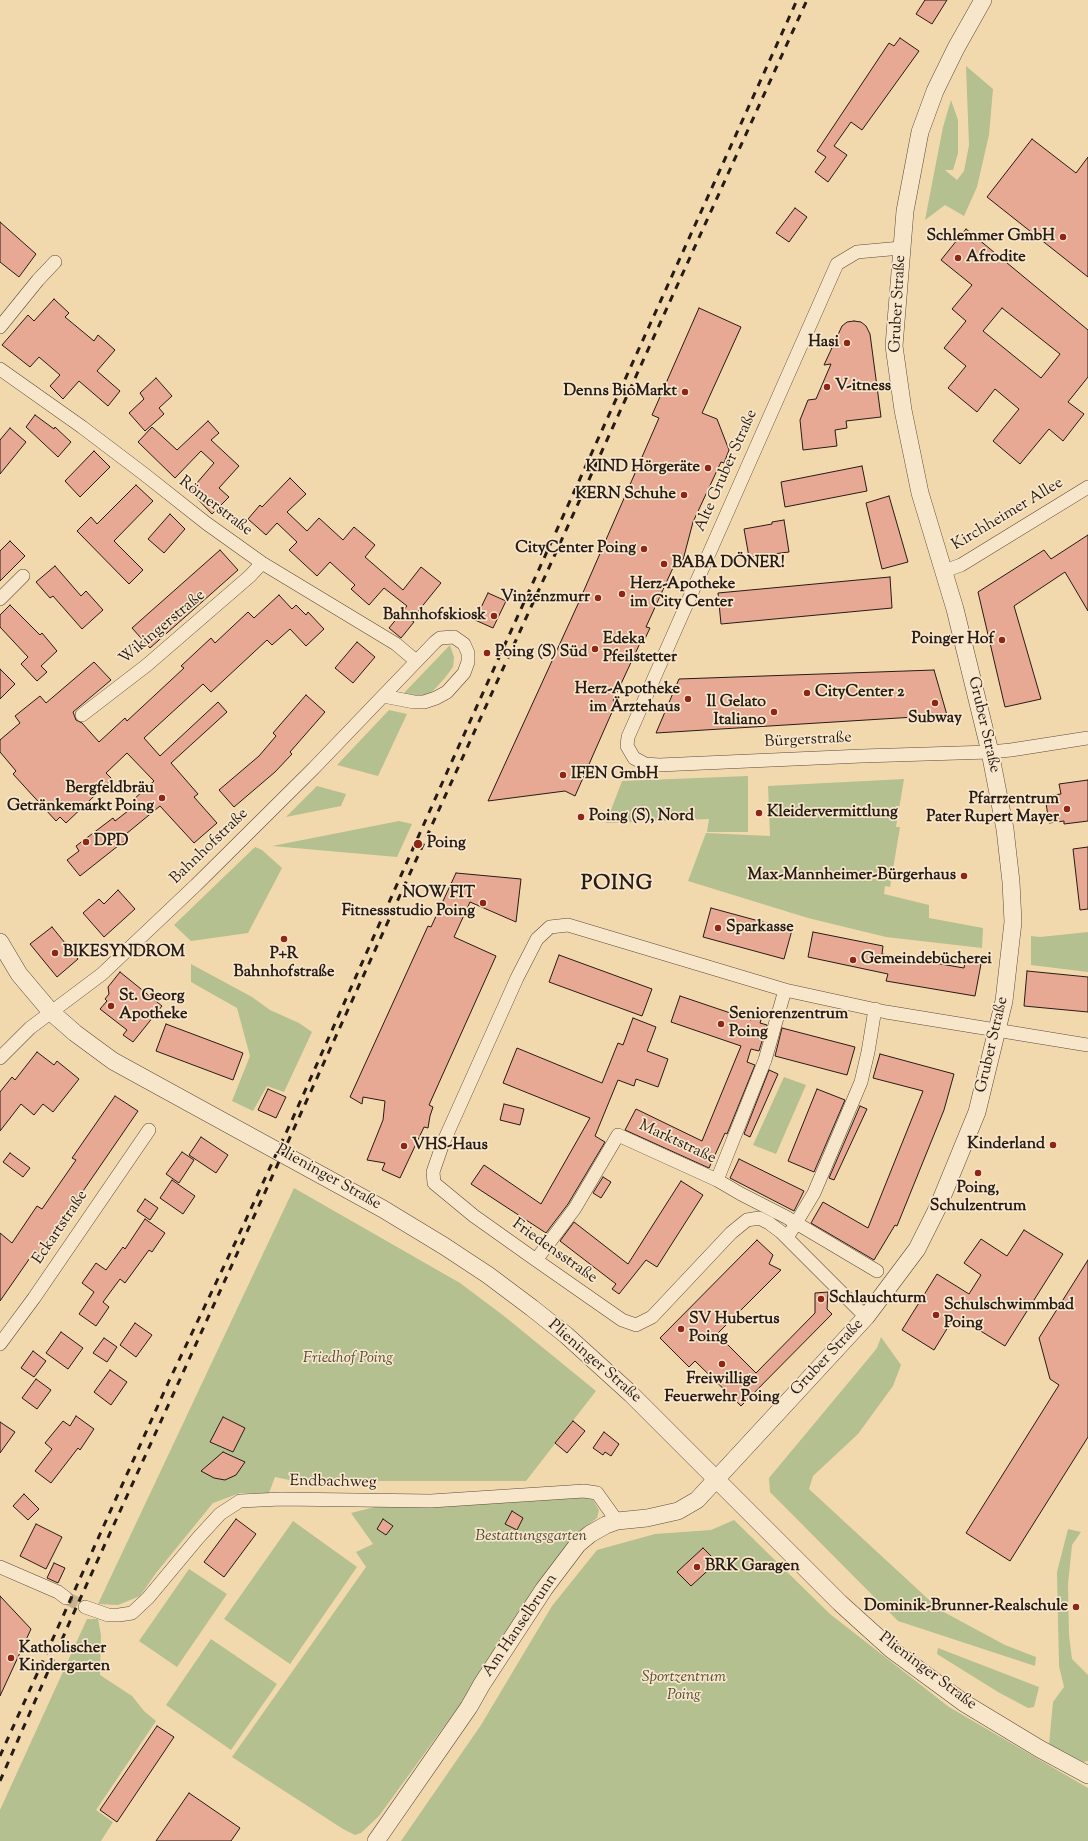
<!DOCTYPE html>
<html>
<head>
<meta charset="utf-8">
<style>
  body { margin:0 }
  canvas { display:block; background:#f2d8ad }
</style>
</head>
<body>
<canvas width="1088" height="1841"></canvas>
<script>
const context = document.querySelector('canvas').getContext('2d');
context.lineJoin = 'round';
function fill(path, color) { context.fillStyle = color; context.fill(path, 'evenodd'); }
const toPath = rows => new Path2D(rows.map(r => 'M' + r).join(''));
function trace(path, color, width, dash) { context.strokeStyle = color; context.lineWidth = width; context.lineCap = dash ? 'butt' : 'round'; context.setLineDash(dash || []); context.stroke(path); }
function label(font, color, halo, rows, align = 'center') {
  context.font = font + ' "Sorts Mill Goudy",serif'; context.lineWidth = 3.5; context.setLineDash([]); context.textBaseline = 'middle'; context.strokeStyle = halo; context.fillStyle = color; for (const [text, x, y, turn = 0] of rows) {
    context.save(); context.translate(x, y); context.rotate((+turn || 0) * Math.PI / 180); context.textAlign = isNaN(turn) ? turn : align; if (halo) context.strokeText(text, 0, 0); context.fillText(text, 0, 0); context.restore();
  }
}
const green = toPath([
  [966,66,993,89,989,135,977,187,964,216,945,205,925,220,943,127,951,100,958,120,958,153,953,170,945,170,957,180,964,171,969,145],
  [450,645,454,657,453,667,444,679,429,695,419,697,403,694],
  [389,710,407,714,378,776,337,765],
  [748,776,748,832,707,832,709,819,606,823,622,781],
  [904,779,896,827,900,827,890,887,885,886,884,894,929,905,929,918,983,928,982,948,886,937,808,918,688,881,706,833,770,836,768,786],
  [317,786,346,794,341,806,286,817],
  [399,821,412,824,397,857,272,846],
  [255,847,262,850,282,868,248,933,191,941,174,925],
  [1088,932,1088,972,1031,965,1031,936,1040,937],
  [191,964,252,997,270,1010,299,1023,312,1032,284,1092,267,1086,253,1111,232,1101,250,1056,237,1008,191,982],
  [784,1077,806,1085,776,1154,753,1145],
  [294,1188,460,1283,504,1316,596,1391,526,1481,294,1481,275,1477,269,1493,240,1493,213,1503,156,1573,140,1596,118,1605,98,1604],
  [881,1337,901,1365,893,1386,858,1434,813,1476,809,1489,940,1610,1005,1645,1036,1657,1035,1666,898,1621,770,1492,769,1478,868,1359,877,1348],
  [581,1496,593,1500,599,1510,597,1518,585,1528,469,1692,379,1816,361,1833,355,1835,343,1829,232,1757,366,1567,356,1552,373,1544,351,1513,375,1507],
  [734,1520,830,1614,949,1707,1088,1788,1088,1841,401,1841,481,1725,552,1606,597,1550,655,1534,711,1530],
  [293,1521,357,1567,290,1664,224,1619],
  [1068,1529,1081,1532,1072,1545,1068,1584,1069,1635,1072,1659,1088,1675,1088,1761,1083,1762,1049,1745,1053,1702,1064,1687,1059,1666,1057,1572],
  [189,1569,227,1594,177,1667,139,1641],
  [87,1619,98,1619,101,1635,100,1675,132,1696,144,1711,156,1721,96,1810,113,1822,101,1841,0,1841,0,1810],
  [211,1639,277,1684,231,1750,166,1705],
  [938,1648,1039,1687,1034,1707,1028,1708,998,1692,937,1654]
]);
const building = toPath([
  [925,0,947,0,932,24,916,14,925,0],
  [900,38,919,51,862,130,851,122,834,146,847,155,828,182,815,172,826,157,817,151,889,43,894,46,900,38],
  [1032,139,1076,173,1088,157,1088,277,987,197,1032,139],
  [795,208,807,217,789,242,776,233,795,208],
  [0,222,36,254,19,277,0,262,0,222],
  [966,229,1088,330,1088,377,1068,402,1084,414,1063,441,1049,429,1020,464,993,441,1019,409,995,389,977,412,948,388,966,366,944,348,966,321,952,309,972,285,941,260,966,229],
  [1002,308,1060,354,1041,378,983,331,1002,308],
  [54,299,69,313,65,317,94,341,98,335,115,350,97,371,120,391,108,406,79,381,63,399,50,386,60,375,39,357,30,367,2,345,28,315,34,321,54,299],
  [699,308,741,327,702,413,717,419,729,450,724,463,721,462,693,522,683,560,677,559,646,627,650,628,643,643,641,641,613,701,616,703,575,796,565,791,488,801,578,604,659,418,652,415,699,308],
  [854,321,861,322,866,326,870,334,881,417,846,421,847,428,835,430,837,446,803,450,800,420,808,400,816,399,831,364,824,365,842,326,847,322,854,321],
  [156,378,172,396,159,408,164,414,145,431,129,413,144,399,140,393,156,378],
  [35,415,54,429,55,427,71,442,58,457,26,427,35,415],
  [208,421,219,433,211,440,239,466,219,488,229,497,212,514,190,491,214,463,201,451,175,478,138,442,152,427,177,450,208,421],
  [10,428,26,442,0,474,0,440,10,428],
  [94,451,110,467,80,497,65,481,94,451],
  [862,466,867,491,785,507,781,482,862,466],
  [290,478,306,494,287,512,307,531,319,518,343,540,354,527,375,545,365,557,403,590,421,567,441,583,411,620,414,622,401,638,389,628,407,606,384,588,369,605,351,589,355,585,330,562,317,576,289,550,297,542,277,523,266,535,248,519,260,505,262,507,290,478],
  [136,485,153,501,114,541,143,570,129,584,77,531,91,517,97,524,136,485],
  [889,496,908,562,882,569,866,503,889,496],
  [170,514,185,529,164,553,148,539,170,514],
  [784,520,789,552,749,557,744,529,772,524,772,522,784,520],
  [1088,535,1088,611,1065,572,1014,606,1041,699,1005,707,978,592,1044,550,1051,559,1088,535],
  [10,541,25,556,0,581,0,551,10,541],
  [220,550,238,570,150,648,132,628,220,550],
  [55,566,81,596,86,591,103,610,82,629,53,596,50,598,36,582,55,566],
  [890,577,892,608,721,624,718,593,890,577],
  [488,593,506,601,493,628,475,620,488,593],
  [279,595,292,609,296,605,306,615,308,612,324,629,306,646,290,629,272,645,267,640,211,692,203,684,144,738,160,756,218,702,227,712,171,763,198,794,194,797,217,823,194,843,160,806,126,834,128,838,80,876,67,860,79,851,76,846,113,818,115,821,137,804,133,800,154,781,127,753,106,773,112,779,66,823,60,817,56,821,13,774,16,771,0,752,0,740,20,723,15,716,40,696,46,703,94,662,111,680,73,712,76,720,82,723,99,742,125,718,127,721,184,668,181,666,211,638,215,643,248,612,254,618,279,595],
  [10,605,40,635,42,633,57,651,41,666,47,672,37,681,21,664,28,657,0,627,0,615,10,605],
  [357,642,375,657,353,683,335,668,357,642],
  [0,669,15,684,0,699,0,669],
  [934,670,947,715,656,733,679,679,934,670],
  [306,695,325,712,290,752,292,754,275,772,234,807,219,790,259,756,276,736,273,733,306,695],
  [1088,780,1088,821,1064,824,1064,821,1049,823,1045,796,1061,794,1059,784,1088,780],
  [1088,847,1088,909,1080,910,1073,849,1088,847],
  [456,873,521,879,516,922,470,902,454,937,496,956,429,1105,433,1107,430,1116,428,1128,424,1127,400,1178,382,1170,385,1163,367,1160,383,1120,385,1101,363,1097,362,1104,350,1097,428,926,431,927,456,873],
  [118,890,135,909,104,937,83,913,99,899,104,904,118,890],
  [711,908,792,930,784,959,703,937,711,908],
  [52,927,78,959,57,977,30,944,52,927],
  [813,932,883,946,882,954,964,968,965,962,981,964,975,996,886,981,888,974,808,957,813,932],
  [559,955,652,989,642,1016,549,982,559,955],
  [1027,971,1088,977,1088,1012,1024,1006,1027,971],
  [120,972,162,1006,133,1042,123,1035,127,1030,100,1009,107,1001,105,999,109,994,108,987,120,972],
  [680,996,751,1020,753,1017,761,1020,760,1023,767,1025,759,1051,751,1049,747,1062,755,1065,727,1134,725,1133,709,1168,625,1130,636,1109,702,1141,741,1046,671,1022,680,996],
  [633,1018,656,1027,647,1051,668,1059,658,1087,636,1079,634,1086,618,1080,595,1136,605,1142,568,1204,546,1233,471,1184,484,1165,541,1204,590,1118,503,1083,517,1048,602,1083,618,1043,623,1045,633,1018],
  [166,1024,243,1053,233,1080,156,1051,166,1024],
  [782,1028,855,1047,847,1075,775,1056,782,1028],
  [37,1052,54,1065,57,1061,79,1079,53,1112,43,1104,34,1115,21,1104,0,1131,0,1092,12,1077,15,1080,37,1052],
  [880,1054,954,1074,944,1110,897,1226,895,1225,874,1260,811,1223,823,1202,868,1228,923,1091,873,1078,880,1054],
  [769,1070,778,1074,750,1137,744,1134,769,1070],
  [268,1089,286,1097,276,1118,258,1110,268,1089],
  [817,1089,845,1100,814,1172,788,1161,817,1089],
  [115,1096,138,1111,37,1258,32,1255,0,1301,0,1233,12,1243,37,1206,42,1209,76,1160,72,1158,115,1096],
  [504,1104,524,1109,520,1125,500,1120,504,1104],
  [860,1106,867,1109,834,1180,829,1178,860,1106],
  [201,1137,228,1155,216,1173,189,1155,201,1137],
  [182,1152,194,1160,179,1183,166,1174,182,1152],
  [10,1153,30,1168,23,1177,3,1162,10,1153],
  [739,1159,804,1191,794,1211,730,1178,739,1159],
  [603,1177,611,1182,601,1198,593,1193,603,1177],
  [172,1180,195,1196,183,1214,160,1198,172,1180],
  [681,1181,703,1195,657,1267,646,1260,619,1294,612,1289,616,1284,560,1241,574,1222,628,1264,681,1181],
  [145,1199,158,1208,150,1220,137,1211,145,1199],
  [145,1219,165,1233,152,1252,149,1250,125,1283,120,1279,103,1302,109,1307,96,1326,79,1314,94,1292,82,1283,96,1263,106,1270,123,1247,125,1249,145,1219],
  [1024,1230,1063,1254,1005,1346,966,1322,963,1325,953,1319,934,1350,902,1330,937,1274,969,1294,981,1275,964,1263,981,1239,1007,1256,1024,1230],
  [757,1240,773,1255,769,1264,781,1270,717,1334,756,1373,815,1313,815,1293,828,1292,827,1309,832,1314,741,1406,695,1361,689,1367,660,1338,757,1240],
  [1088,1260,1088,1437,1010,1561,966,1533,1059,1385,1050,1379,1039,1338,1088,1260],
  [135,1323,152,1335,136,1357,120,1345,135,1323],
  [61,1332,83,1348,68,1369,46,1353,61,1332],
  [104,1338,117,1347,107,1362,93,1353,104,1338],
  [33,1351,46,1361,34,1377,21,1368,33,1351],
  [110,1370,127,1382,111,1405,94,1392,110,1370],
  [36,1379,51,1390,37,1409,22,1398,36,1379],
  [76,1416,94,1429,80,1450,78,1448,51,1483,35,1471,52,1449,45,1443,63,1421,70,1426,76,1416],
  [223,1417,245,1428,233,1452,210,1442,223,1417],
  [573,1421,585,1431,567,1453,555,1443,573,1421],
  [0,1422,15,1432,0,1453,0,1422],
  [604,1432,619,1444,611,1456,605,1452,603,1455,593,1448,604,1432],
  [223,1452,245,1462,236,1475,225,1480,214,1478,201,1471,223,1452],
  [24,1494,39,1509,28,1520,13,1506,24,1494],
  [512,1511,523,1518,517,1530,505,1524,512,1511],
  [236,1519,256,1534,224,1577,204,1562,236,1519],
  [383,1519,393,1526,386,1535,377,1529,383,1519],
  [36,1524,62,1537,46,1569,20,1556,36,1524],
  [703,1548,717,1562,691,1586,677,1572,703,1548],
  [54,1563,65,1568,58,1583,47,1578,54,1563],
  [0,1596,31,1629,0,1696,0,1596],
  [157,1726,174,1737,117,1822,100,1810,157,1726],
  [189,1793,240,1828,231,1841,156,1841,189,1793]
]);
const minorTunnel = toPath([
  [66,1598,85,1607]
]);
const minor = toPath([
  [901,248,857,252,837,264,628,737,627,746,634,758,645,764,659,765,862,756,990,752,1011,750,1088,738],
  [0,327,38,280,55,262],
  [0,369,82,427,144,474,206,523,262,563,396,644,416,661],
  [944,571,961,565,1088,487],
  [0,599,23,576],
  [82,715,147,665,250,576,262,563],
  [0,1058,30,1028,102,974,196,885,314,768,383,696,435,642,440,638,454,637,464,644,468,653,468,662,464,673,447,692,436,698,424,702,414,702,383,696],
  [717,1180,741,1194,786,1217,877,1271],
  [787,1238,814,1193,861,1082,868,1052,875,1009],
  [536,1260,575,1208,618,1135,717,1180,765,1060,785,990],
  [866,1317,781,1232,769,1223,759,1218,747,1220,731,1233,652,1317,636,1325,622,1320,536,1260,474,1216,434,1183,433,1172,443,1143,517,978,537,939,550,927,568,925,785,990,886,1012,1088,1045],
  [0,1344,34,1298,149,1130],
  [0,1567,58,1592,66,1598],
  [85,1607,108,1615,119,1615,132,1613,148,1598,198,1538,220,1514,240,1501,281,1499,431,1501,584,1491,597,1493,617,1521]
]);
const tertiary = toPath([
  [0,942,19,974,51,1012,75,1033,113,1061,383,1209,444,1246,488,1275,532,1308,566,1335,631,1394,840,1603,892,1650,964,1703,1040,1749,1088,1775],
  [376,1841,469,1707,482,1684,544,1589,578,1544,590,1534,606,1525,617,1521,647,1518,678,1511,697,1500,866,1317,917,1249,938,1207,977,1112,1004,1001,1013,922,1011,882,1005,829,990,752,955,609,920,493,903,410,894,346,905,211,920,132,935,91,956,48,983,0]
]);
const rail = toPath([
  [0,1756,169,1381,236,1241,292,1120,448,770,797,0],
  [0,1781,71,1619,807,0]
]);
const markers = [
  [1063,237,4,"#8f2418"],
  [958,258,4,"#8f2418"],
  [847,343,4,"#8f2418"],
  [827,387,4,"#8f2418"],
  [685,392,4,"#8f2418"],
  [708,468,4,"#8f2418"],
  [684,495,4,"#8f2418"],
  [644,549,4,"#8f2418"],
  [664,564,4,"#8f2418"],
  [622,594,4,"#8f2418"],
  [598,598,4,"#8f2418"],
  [494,616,4,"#8f2418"],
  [1002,640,4,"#8f2418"],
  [595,649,4,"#8f2418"],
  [487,653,4,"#8f2418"],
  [807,693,4,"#8f2418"],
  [688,699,4,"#8f2418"],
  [935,703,4,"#8f2418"],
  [774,712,4,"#8f2418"],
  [563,775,4,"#8f2418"],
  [162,798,4,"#8f2418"],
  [1067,809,4,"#8f2418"],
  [759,813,4,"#8f2418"],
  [581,817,4,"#8f2418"],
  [86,842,4,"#8f2418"],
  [418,844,5,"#8f2418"],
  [964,876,4,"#8f2418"],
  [483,903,4,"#8f2418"],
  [718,928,4,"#8f2418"],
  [284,939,4,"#8f2418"],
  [55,953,4,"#8f2418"],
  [853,960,4,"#8f2418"],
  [111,1006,4,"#8f2418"],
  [721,1024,4,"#8f2418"],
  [1053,1145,4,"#8f2418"],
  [404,1146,4,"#8f2418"],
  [978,1173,4,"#8f2418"],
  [821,1299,4,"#8f2418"],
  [936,1315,4,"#8f2418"],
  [681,1329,4,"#8f2418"],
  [722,1364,4,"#8f2418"],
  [697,1567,4,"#8f2418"],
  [1076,1607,4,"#8f2418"],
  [11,1658,4,"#8f2418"]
];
const poiNames = [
  ["Schlemmer GmbH",1055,237,"right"],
  ["Afrodite",966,258],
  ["Hasi",839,343,"right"],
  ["V-itness",835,387],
  ["Denns BioMarkt",677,392,"right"],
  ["KIND Hörgeräte",700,468,"right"],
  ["KERN Schuhe",676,495,"right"],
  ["CityCenter Poing",636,549,"right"],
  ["BABA DÖNER!",672,564],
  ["Herz-Apotheke",630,585],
  ["im City Center",630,603],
  ["Vinzenzmurr",590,598,"right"],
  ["Bahnhofskiosk",486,616,"right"],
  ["Edeka",603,640],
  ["Pfeilstetter",603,658],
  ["Poinger Hof",994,640,"right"],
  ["Poing (S) Süd",495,653],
  ["Herz-Apotheke",680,690,"right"],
  ["im Ärztehaus",680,708,"right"],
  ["CityCenter 2",815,693],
  ["Il Gelato",766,703,"right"],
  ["Italiano",766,721,"right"],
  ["Subway",935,719,"center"],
  ["IFEN GmbH",571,775],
  ["Bergfeldbräu",154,789,"right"],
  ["Getränkemarkt Poing",154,807,"right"],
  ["Pfarrzentrum",1059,800,"right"],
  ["Pater Rupert Mayer",1059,818,"right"],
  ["Kleidervermittlung",767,813],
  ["Poing (S), Nord",589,817],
  ["DPD",94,842],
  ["Poing",427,844],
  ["Max-Mannheimer-Bürgerhaus",956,876,"right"],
  ["NOW FIT",475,894,"right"],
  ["Fitnessstudio Poing",475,912,"right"],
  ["Sparkasse",726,928],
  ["BIKESYNDROM",63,953],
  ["P+R",284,955,"center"],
  ["Bahnhofstraße",284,973,"center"],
  ["Gemeindebücherei",861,960],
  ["St. Georg",119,997],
  ["Apotheke",119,1015],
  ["Seniorenzentrum",729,1015],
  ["Poing",729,1033],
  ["Kinderland",1045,1145,"right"],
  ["VHS-Haus",412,1146],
  ["Poing,",978,1189,"center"],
  ["Schulzentrum",978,1207,"center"],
  ["Schlauchturm",829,1299],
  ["Schulschwimmbad",944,1306],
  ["Poing",944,1324],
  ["SV Hubertus",689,1320],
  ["Poing",689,1338],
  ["Freiwillige",722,1380,"center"],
  ["Feuerwehr Poing",722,1398,"center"],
  ["BRK Garagen",705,1567],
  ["Dominik-Brunner-Realschule",1068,1607,"right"],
  ["Katholischer",19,1649],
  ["Kindergarten",19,1667]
];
const streetNames = [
  ["Gruber Straße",899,304,-87],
  ["Alte Gruber Straße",727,471,-66],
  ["Römerstraße",215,507,37],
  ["Kirchheimer Allee",1008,515,-31],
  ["Wikingerstraße",163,628,-40],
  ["Gruber Straße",983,725,77],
  ["Bürgerstraße",808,741,-3],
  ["Bahnhofstraße",210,847,-44],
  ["Gruber Straße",993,1045,-77],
  ["Marktstraße",677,1143,25],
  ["Plieninger Straße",328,1178,29],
  ["Eckartstraße",61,1228,-56],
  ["Friedensstraße",554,1252,35],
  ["Gruber Straße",828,1358,-47],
  ["Plieninger Straße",594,1362,41],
  ["Endbachweg",333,1483,1],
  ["Am Hanselbrunn",521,1626,-56],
  ["Plieninger Straße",927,1672,37]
];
const parkNames = [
  ["Friedhof Poing",348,1359],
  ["Bestattungsgarten",531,1537],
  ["Sportzentrum",684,1678],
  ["Poing",684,1696]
];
const districtNames = [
  ["POING",617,886]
];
fill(green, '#b4c08f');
fill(building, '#e8a994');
trace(building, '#271b16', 1);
trace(minorTunnel, '#c9b28f', 13, [13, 6]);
trace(minor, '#5a4a3c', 14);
trace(tertiary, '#5a4a3c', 18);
trace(minor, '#f7e6ca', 13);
trace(tertiary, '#f7e6ca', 17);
trace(rail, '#271b16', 3, [7, 7]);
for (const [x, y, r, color] of markers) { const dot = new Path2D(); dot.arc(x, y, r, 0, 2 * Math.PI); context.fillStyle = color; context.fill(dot); trace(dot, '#f7e6ca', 1.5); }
label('bold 16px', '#271b16', '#f7e6ca', poiNames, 'left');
label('16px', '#271b16', '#f7e6ca', streetNames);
label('italic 16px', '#514d3a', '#f7e6ca', parkNames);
context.letterSpacing = '1px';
label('bold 20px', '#271b16', '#f7e6ca', districtNames);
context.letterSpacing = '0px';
</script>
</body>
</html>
